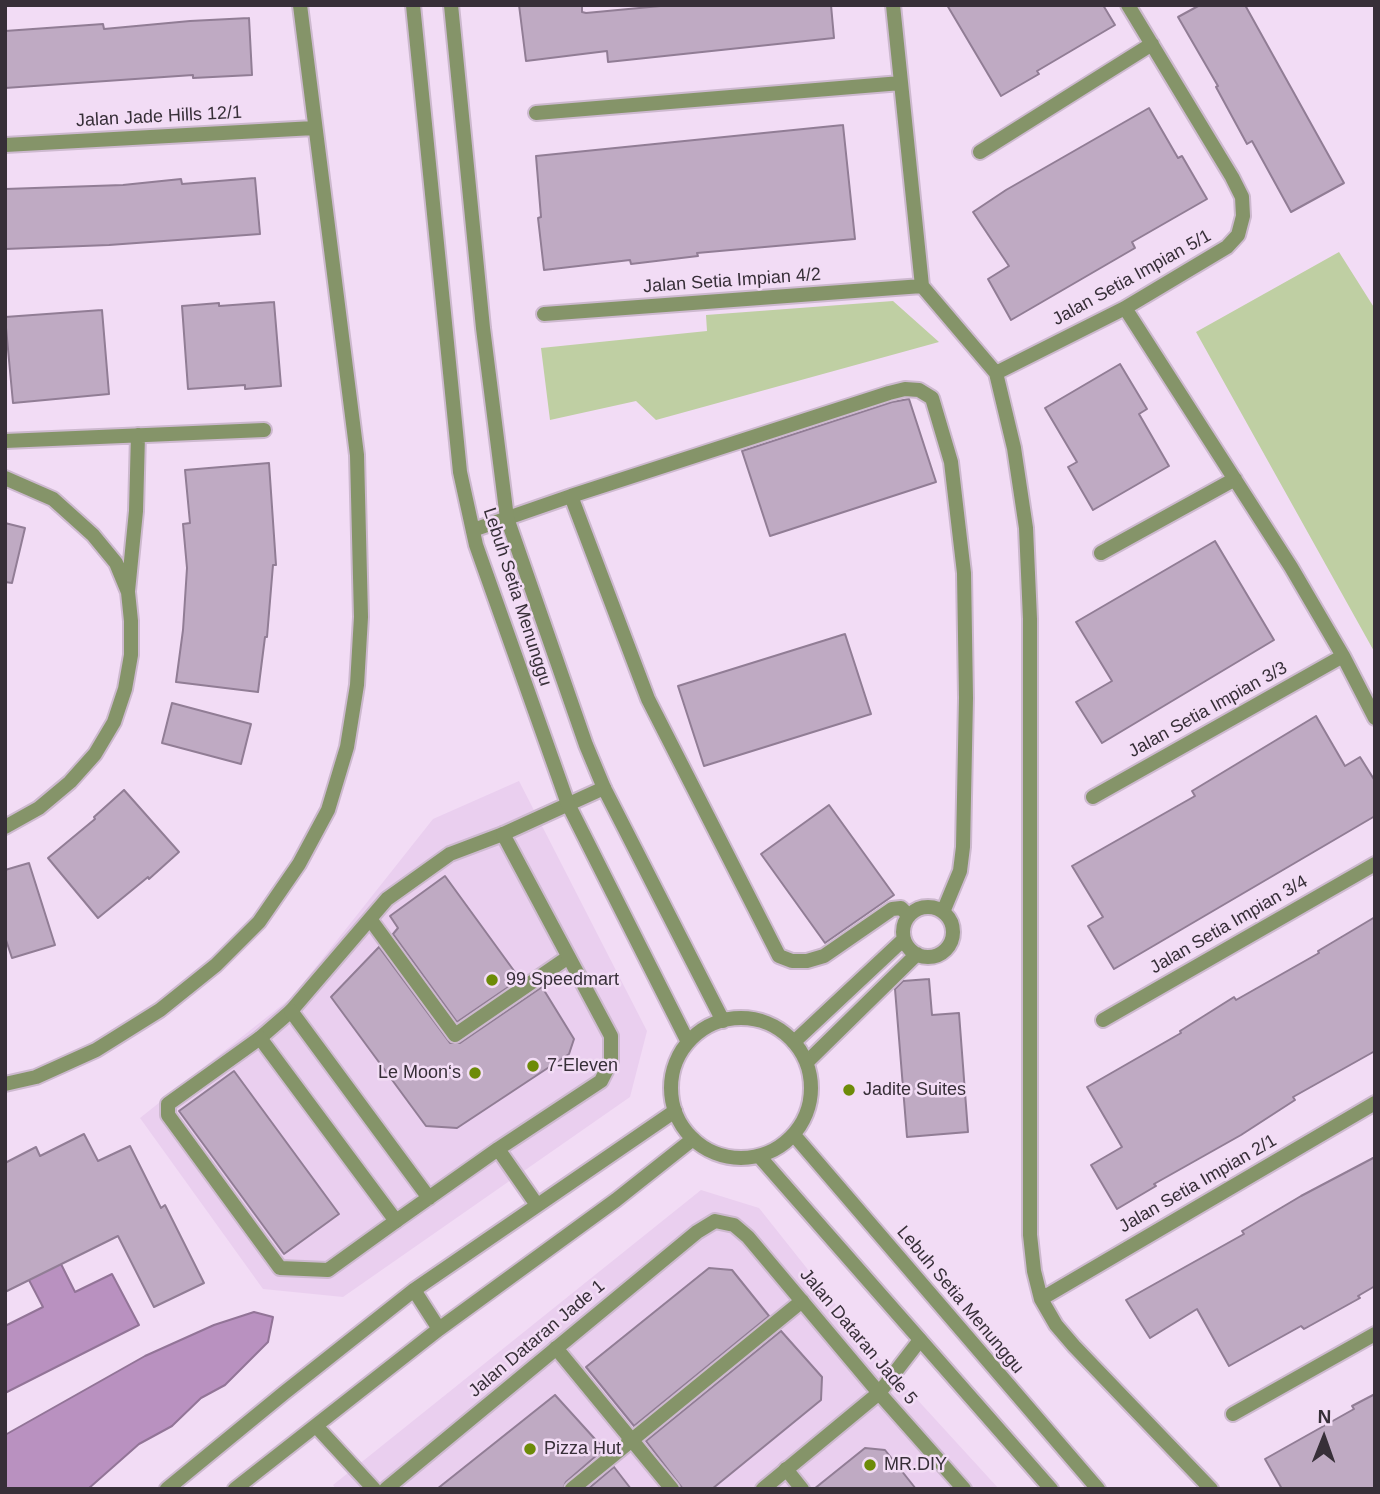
<!DOCTYPE html>
<html>
<head>
<meta charset="utf-8">
<style>
  body { margin:0 }
  #map { position:relative; width:1380px; height:1494px; overflow:hidden; background:#f2dcf5; font-family:Arial,sans-serif }
  canvas { display:block }
  .frame { position:absolute; inset:0; border:7px solid #372f38; pointer-events:none }
  .north { position:absolute; left:1289px; top:1403px; width:70px; height:70px; -webkit-text-stroke:5px #f2dcf5; paint-order:stroke; rotate:1deg; font-size:19px; font-weight:700; line-height:28px; text-align:center; color:#372f38 }
  .north::after { content:''; display:block; margin:auto; width:24px; height:32px; background:#372f38; clip-path:polygon(50% 0,100% 100%,50% 72%,0 100%) }
</style>
</head>
<body>
<div id="map">
<canvas width="1380" height="1494"></canvas>
<div class="frame"></div>
<div class="north">N</div>
</div>
<script>
const context = document.querySelector('canvas').getContext('2d');
context.lineJoin = 'round';
function fill(path, color) { context.fillStyle = color; context.fill(path, 'evenodd'); }
const toPath = rows => new Path2D(rows.map(r => 'M' + r).join(''));
function trace(path, color, width, dash) { context.strokeStyle = color; context.lineWidth = width; context.lineCap = dash ? 'butt' : 'round'; context.setLineDash(dash || []); context.stroke(path); }
function label(font, color, halo, rows, align = 'center') {
  context.font = font + ' Arial,sans-serif'; context.lineWidth = 5; context.setLineDash([]); context.textBaseline = 'middle'; context.strokeStyle = halo; context.fillStyle = color; for (const [text, x, y, turn = 0] of rows) {
    context.save(); context.translate(x, y); context.rotate((+turn || 0) * Math.PI / 180); context.textAlign = isNaN(turn) ? turn : align; if (halo) context.strokeText(text, 0, 0); context.fillText(text, 0, 0); context.restore();
  }
}
const built = toPath([
  [519,781,647,1031,630,1097,343,1297,263,1289,140,1118,292,997,433,819],
  [701,1190,759,1208,871,1349,999,1489,336,1489,333,1485]
]);
const green = toPath([
  [1339,252,1375,309,1375,653,1196,332],
  [893,301,939,342,656,420,636,401,550,420,541,348,707,331,706,315]
]);
const water = toPath([
  [41,1224,75,1292,112,1274,139,1325,5,1393,5,1326,43,1307,8,1240,41,1224],
  [254,1312,273,1317,268,1342,225,1385,201,1398,172,1426,139,1444,88,1489,5,1489,5,1435,145,1356,214,1325,254,1312]
]);
const building = toPath([
  [519,5,582,5,582,12,586,13,671,5,831,5,834,38,608,62,607,51,526,61,519,5],
  [947,5,1103,5,1115,25,1037,71,1039,74,1001,96,947,5],
  [1200,5,1245,5,1344,183,1291,212,1252,141,1247,144,1216,87,1218,86,1178,17,1200,5],
  [249,18,252,75,193,78,193,75,5,88,5,31,103,24,104,29,190,21,249,18],
  [1149,108,1178,158,1182,156,1207,199,1132,242,1135,248,1011,320,988,279,1009,266,973,212,1006,190,1149,108],
  [843,125,855,239,697,253,698,256,631,264,630,260,544,270,538,218,541,217,536,156,843,125],
  [255,178,260,234,109,245,5,249,5,189,123,185,181,179,182,184,255,178],
  [274,302,281,386,245,389,245,385,188,389,182,306,219,303,219,306,274,302],
  [102,310,109,394,13,403,5,317,102,310],
  [1120,364,1147,409,1139,414,1169,466,1093,510,1068,467,1077,462,1045,408,1120,364],
  [909,399,936,482,770,536,742,451,892,402,909,399],
  [269,463,276,565,273,565,267,637,265,637,258,692,176,682,183,630,187,568,183,524,190,523,185,470,269,463],
  [5,523,25,528,12,583,5,582,5,523],
  [1215,541,1274,640,1102,743,1076,702,1112,681,1076,622,1215,541],
  [845,634,871,714,704,766,678,686,845,634],
  [172,703,251,724,241,764,162,743,172,703],
  [1316,716,1345,766,1360,757,1375,781,1375,816,1114,969,1088,926,1103,917,1072,866,1195,796,1192,791,1316,716],
  [124,790,179,852,149,879,148,877,98,918,48,858,95,819,94,817,124,790],
  [829,805,894,895,825,943,761,854,829,805],
  [29,863,55,945,12,958,5,937,5,870,29,863],
  [445,876,520,979,457,1022,393,934,398,928,390,916,445,876],
  [1375,917,1375,1051,1293,1097,1295,1100,1241,1135,1154,1184,1156,1186,1117,1209,1091,1165,1122,1147,1087,1087,1181,1033,1180,1031,1234,997,1236,1000,1319,953,1318,951,1375,917],
  [379,947,450,1043,460,1043,542,987,574,1039,569,1054,457,1128,426,1126,331,997,379,947],
  [929,979,932,1015,959,1013,968,1132,907,1137,895,989,903,981,929,979],
  [234,1071,339,1214,284,1254,179,1111,234,1071],
  [84,1134,98,1161,130,1146,161,1208,165,1205,204,1283,154,1307,118,1236,5,1292,5,1163,36,1147,40,1156,84,1134],
  [1375,1157,1375,1286,1358,1296,1360,1298,1304,1329,1301,1326,1229,1366,1197,1309,1150,1338,1126,1300,1244,1234,1242,1231,1301,1196,1375,1157],
  [709,1268,732,1270,769,1316,634,1426,586,1367,709,1268],
  [781,1331,822,1377,821,1400,712,1489,683,1489,646,1441,781,1331],
  [1375,1394,1375,1489,1282,1489,1265,1459,1354,1409,1352,1406,1375,1394],
  [555,1395,604,1449,566,1482,563,1489,437,1489,555,1395],
  [865,1448,885,1450,916,1489,814,1489,865,1448],
  [614,1467,631,1489,588,1489,614,1467]
]);
const service = toPath([
  [473,530,571,496],
  '903 932a25 25 0 1 1 50 0a25 25 0 1 1-50 0Z',
  [909,916,901,908,892,909,824,956,807,961,792,961,779,956,648,699,571,496,889,393,905,389,919,390,932,398,951,462,964,573,966,698,963,847,960,871,943,912],
  [370,919,455,1035,567,958],
  [794,1042,904,939],
  [807,1062,917,954],
  [396,1221,328,1270,280,1268,168,1115,168,1104,260,1038,291,1011,387,899,450,854,503,834],
  [556,1348,672,1489],
  [786,1469,802,1489],
  [572,1489,802,1301]
]);
const minor = toPath([
  [893,5,922,286,996,373,1014,448,1026,528,1030,619,1030,1235,1034,1271,1041,1299,1056,1325,1074,1346,1211,1489],
  [536,113,901,83],
  [5,145,314,128],
  [980,152,1152,44],
  [1125,308,1291,567,1343,656,1375,718],
  [544,314,922,286],
  [996,373,1125,308,1227,247,1238,235,1243,216,1242,197,1232,177,1128,5],
  [5,441,264,430],
  [5,478,53,499,93,535,116,563,128,592,131,621,131,655,125,689,114,722,95,754,70,782,39,808,5,827],
  [1101,553,1235,479],
  [128,591,136,511,138,435],
  [1093,797,1343,656],
  [291,1011,429,1198],
  [1103,1020,1375,864],
  [260,1038,396,1221,498,1149,601,1081,611,1061,611,1036,503,834,604,788],
  [5,1084,36,1077,96,1050,160,1010,216,965,259,922,299,864,328,810,347,747,357,685,361,617,357,455,300,5],
  [498,1149,537,1205],
  [414,1290,439,1329],
  [1041,1299,1375,1103],
  [1233,1414,1375,1334],
  [316,1426,374,1489],
  [167,1489,284,1393,414,1290,675,1111],
  [235,1489,439,1329,616,1200,693,1139],
  [386,1489,697,1232,715,1221,734,1225,748,1237,879,1393,964,1489],
  [763,1489,879,1393,920,1340]
]);
const tertiary = toPath([
  [413,5,460,472,476,545,568,804,688,1042],
  [451,5,483,328,507,518,586,745,604,788,723,1021],
  '671 1088a70 70 0 1 1 140 0a70 70 0 1 1-140 0Z',
  [794,1135,1098,1489],
  [759,1156,1051,1489]
]);
const markers = [
  [492,980,7,"#6d8b08"],
  [533,1066,7,"#6d8b08"],
  [475,1073,7,"#6d8b08"],
  [849,1090,7,"#6d8b08"],
  [530,1449,7,"#6d8b08"],
  [870,1465,7,"#6d8b08"]
];
const streetNames = [
  ["Jalan Jade Hills 12/1",159,117,-3],
  ["Jalan Setia Impian 5/1",1132,278,-29],
  ["Jalan Setia Impian 4/2",732,281,-4],
  ["Lebuh Setia Menunggu",517,597,72],
  ["Jalan Setia Impian 3/3",1208,710,-29],
  ["Jalan Setia Impian 3/4",1229,925,-30],
  ["Jalan Setia Impian 2/1",1198,1184,-30],
  ["Lebuh Setia Menunggu",960,1300,50],
  ["Jalan Dataran Jade 5",858,1337,50],
  ["Jalan Dataran Jade 1",537,1339,-40]
];
const poiNames = [
  ["99 Speedmart",506,980],
  ["7-Eleven",547,1066],
  ["Le Moon‘s",461,1073,"right"],
  ["Jadite Suites",863,1090],
  ["Pizza Hut",544,1449],
  ["MR.DIY",884,1465]
];
fill(built, '#eacfef');
fill(green, '#bfcfa3');
fill(water, '#b991c0');
trace(water, '#927497', 2);
fill(building, '#bfaac3');
trace(building, '#917d95', 2);
trace(service, '#cdb9cf', 18);
trace(minor, '#cdb9cf', 18);
trace(tertiary, '#cdb9cf', 18);
trace(service, '#859469', 14);
trace(minor, '#859469', 14);
trace(tertiary, '#859469', 14);
for (const [x, y, r, color] of markers) { const dot = new Path2D(); dot.arc(x, y, r, 0, 2 * Math.PI); context.fillStyle = color; context.fill(dot); trace(dot, '#f2dcf5', 2.5); }
label('18px', '#372f38', '#f2dcf5', streetNames);
label('18px', '#372f38', '#f2dcf5', poiNames, 'left');
</script>
</body>
</html>
